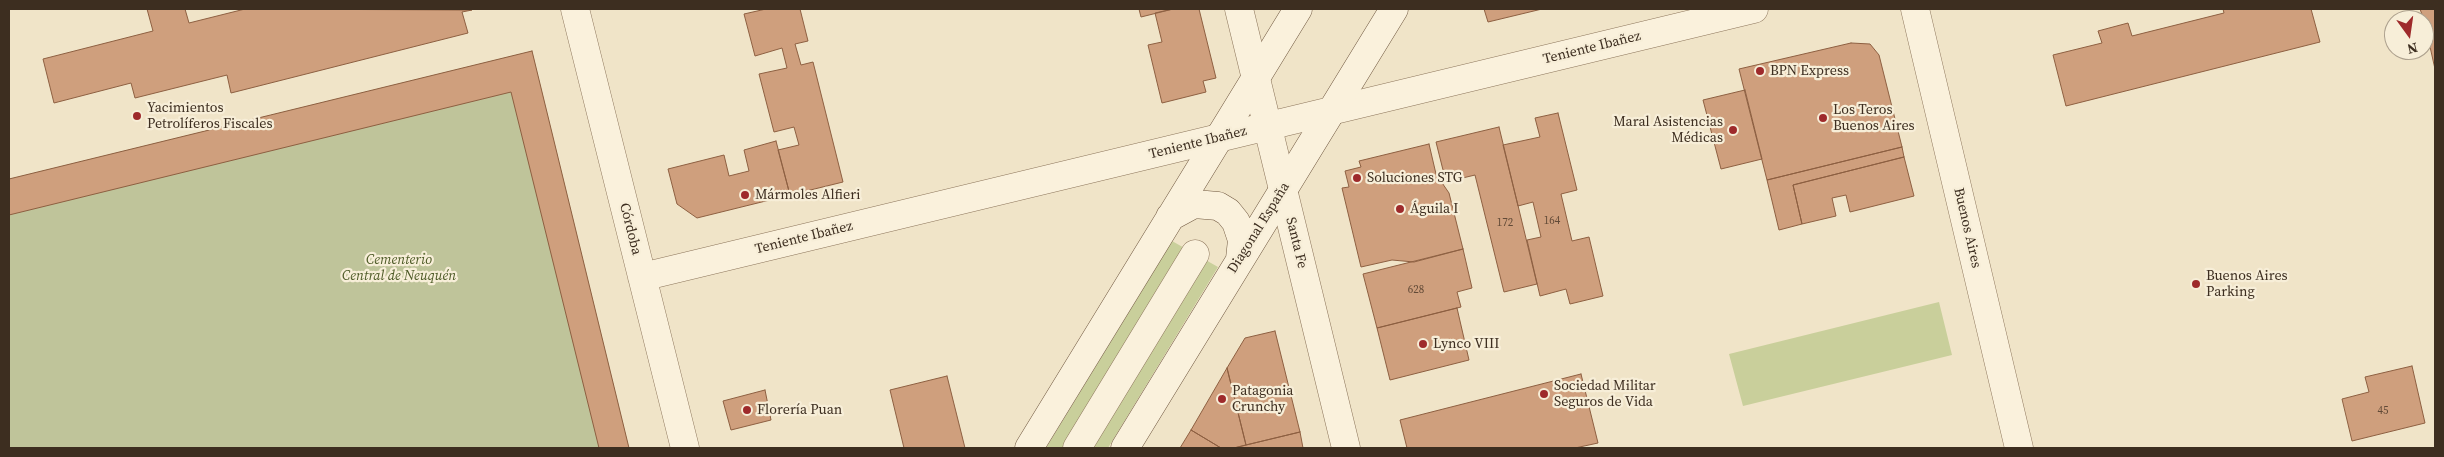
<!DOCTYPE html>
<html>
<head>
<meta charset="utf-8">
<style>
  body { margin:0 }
  #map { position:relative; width:2444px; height:457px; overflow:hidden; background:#f0e4c8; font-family:"Source Serif 4",serif }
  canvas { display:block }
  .frame { position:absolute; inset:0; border:10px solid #3d2e20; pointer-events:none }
  .north { position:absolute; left:2384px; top:10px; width:50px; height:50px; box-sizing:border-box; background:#f7eed8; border:1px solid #ada18e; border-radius:50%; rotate:166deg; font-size:14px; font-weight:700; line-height:20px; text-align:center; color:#3d2e20 }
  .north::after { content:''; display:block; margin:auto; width:18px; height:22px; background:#9e2a2b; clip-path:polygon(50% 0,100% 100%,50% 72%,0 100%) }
</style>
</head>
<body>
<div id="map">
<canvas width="2444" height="457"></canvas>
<div class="frame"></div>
<div class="north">N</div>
</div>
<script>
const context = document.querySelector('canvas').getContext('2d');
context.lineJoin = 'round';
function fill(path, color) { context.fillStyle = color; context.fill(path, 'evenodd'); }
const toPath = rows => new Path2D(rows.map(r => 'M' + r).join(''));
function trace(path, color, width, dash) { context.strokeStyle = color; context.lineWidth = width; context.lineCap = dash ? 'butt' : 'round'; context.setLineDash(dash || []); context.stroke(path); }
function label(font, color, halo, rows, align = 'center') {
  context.font = font + ' "Source Serif 4",serif'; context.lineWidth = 4.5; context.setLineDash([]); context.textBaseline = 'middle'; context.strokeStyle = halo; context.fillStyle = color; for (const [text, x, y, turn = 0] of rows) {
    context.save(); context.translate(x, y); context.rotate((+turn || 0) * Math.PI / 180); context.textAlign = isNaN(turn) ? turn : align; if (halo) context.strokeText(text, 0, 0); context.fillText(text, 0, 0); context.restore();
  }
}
const green = toPath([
  [1172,241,1218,267,1108,448,1046,448],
  [1939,302,1952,355,1743,406,1729,354]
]);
const cemetery = toPath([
  [532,51,629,448,9,448,9,179]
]);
const building = toPath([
  [147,9,185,9,189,23,245,9,472,10,462,12,468,33,231,93,227,75,135,98,131,83,54,103,43,59,153,31,147,9],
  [766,9,800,9,808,41,795,44,801,65,813,62,843,182,790,195,778,150,799,145,794,127,774,132,759,74,787,68,782,48,755,56,744,14,766,9],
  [1139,9,1173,9,1141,17,1139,9],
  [1173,9,1199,9,1216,78,1203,81,1206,92,1162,103,1148,45,1162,42,1155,13,1173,9],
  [1484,9,1542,9,1488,22,1484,9],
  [2223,9,2311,9,2320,42,2066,106,2053,55,2102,43,2098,31,2128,23,2132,36,2224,13,2223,9],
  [2420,9,2435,9,2435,69,2424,20,2420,9],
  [1851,43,1870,44,1879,55,1902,147,1767,180,1739,69,1851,43],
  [532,51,629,448,599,448,511,92,9,215,9,179,532,51],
  [1745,90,1762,159,1721,169,1703,100,1745,90],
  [1558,113,1577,190,1561,194,1572,241,1589,237,1603,296,1570,304,1566,289,1540,296,1527,240,1541,237,1533,202,1518,206,1503,145,1540,137,1535,118,1558,113],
  [1499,127,1537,284,1504,292,1475,175,1446,182,1436,142,1499,127],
  [776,141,790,195,697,218,677,204,668,169,724,155,729,176,749,171,744,150,776,141],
  [1429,144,1436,174,1449,193,1463,249,1414,262,1392,260,1361,267,1342,188,1349,187,1345,171,1361,167,1359,161,1429,144],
  [1902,147,1904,157,1793,185,1802,224,1779,230,1767,180,1902,147],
  [1904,157,1914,196,1850,212,1846,195,1832,198,1836,216,1802,224,1793,185,1904,157],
  [1463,249,1472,288,1457,292,1461,307,1377,328,1363,274,1463,249],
  [1457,308,1469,360,1390,380,1377,328,1457,308],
  [1275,331,1300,432,1246,445,1227,368,1245,338,1275,331],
  [2412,366,2425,423,2352,441,2342,399,2369,392,2365,377,2412,366],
  [1227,368,1246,445,1234,448,1221,448,1191,430,1227,368],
  [1581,374,1598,443,1575,448,1407,448,1400,420,1581,374],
  [947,376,965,448,904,448,890,390,947,376],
  [765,390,771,420,731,430,723,401,765,390],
  [1191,430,1221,448,1180,448,1191,430],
  [1300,432,1303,448,1234,448,1246,445,1300,432]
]);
const street = toPath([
  [575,9,685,448],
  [1239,9,1346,448],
  [1915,9,2019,448],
  [642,277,1754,9],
  [1077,448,1195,254]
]);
const secondary = toPath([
  [1170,217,1194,204,1218,206,1228,212,1236,222,1242,240,1240,259],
  [1029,448,1298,9],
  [1125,448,1394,9]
]);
const markers = [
  [1760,71,5,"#9e2a2b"],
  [137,116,5,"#9e2a2b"],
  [1823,118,5,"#9e2a2b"],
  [1733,130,5,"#9e2a2b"],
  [1357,178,5,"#9e2a2b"],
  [745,195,5,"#9e2a2b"],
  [1400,209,5,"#9e2a2b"],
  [2196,284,5,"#9e2a2b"],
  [1423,344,5,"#9e2a2b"],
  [1544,394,5,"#9e2a2b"],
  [1222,399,5,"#9e2a2b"],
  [747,410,5,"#9e2a2b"]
];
const numberNames = [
  ["164",1552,221],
  ["172",1505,223],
  ["628",1416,290],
  ["45",2383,411]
];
const streetNames = [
  ["Teniente Ibañez",1592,48,-14],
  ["Teniente Ibañez",1198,143,-14],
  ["Diagonal España",1259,228,-58],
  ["Buenos Aires",1967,228,77],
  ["Córdoba",630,229,76],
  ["Teniente Ibañez",804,238,-14],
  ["Santa Fe",1296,243,76]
];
const poiNames = [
  ["BPN Express",1770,71],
  ["Yacimientos",147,108],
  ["Petrolíferos Fiscales",147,124],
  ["Los Teros",1833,110],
  ["Buenos Aires",1833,126],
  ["Maral Asistencias",1723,122,"right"],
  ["Médicas",1723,138,"right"],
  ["Soluciones STG",1367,178],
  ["Mármoles Alfieri",755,195],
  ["Águila I",1410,209],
  ["Buenos Aires",2206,276],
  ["Parking",2206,292],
  ["Lynco VIII",1433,344],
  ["Sociedad Militar",1554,386],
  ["Seguros de Vida",1554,402],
  ["Patagonia",1232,391],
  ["Crunchy",1232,407],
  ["Florería Puan",757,410]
];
const parkNames = [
  ["Cementerio",399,260],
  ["Central de Neuquén",399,276]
];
fill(green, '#c9cf9b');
fill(cemetery, '#bfc49a');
fill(building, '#cf9f7d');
trace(building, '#8d5f41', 1);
trace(street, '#8d765c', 29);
trace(secondary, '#6f573f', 29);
trace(street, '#faf1dc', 28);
trace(secondary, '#faf1dc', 28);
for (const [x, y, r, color] of markers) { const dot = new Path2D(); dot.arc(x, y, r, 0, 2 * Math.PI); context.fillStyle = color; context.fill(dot); trace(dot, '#f7eed8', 2); }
label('11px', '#624a37', null, numberNames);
label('14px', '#3d2e20', '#f7eed8', streetNames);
label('14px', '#3d2e20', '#f7eed8', poiNames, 'left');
label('italic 14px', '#4d5a26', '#f7eed8', parkNames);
</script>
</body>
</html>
